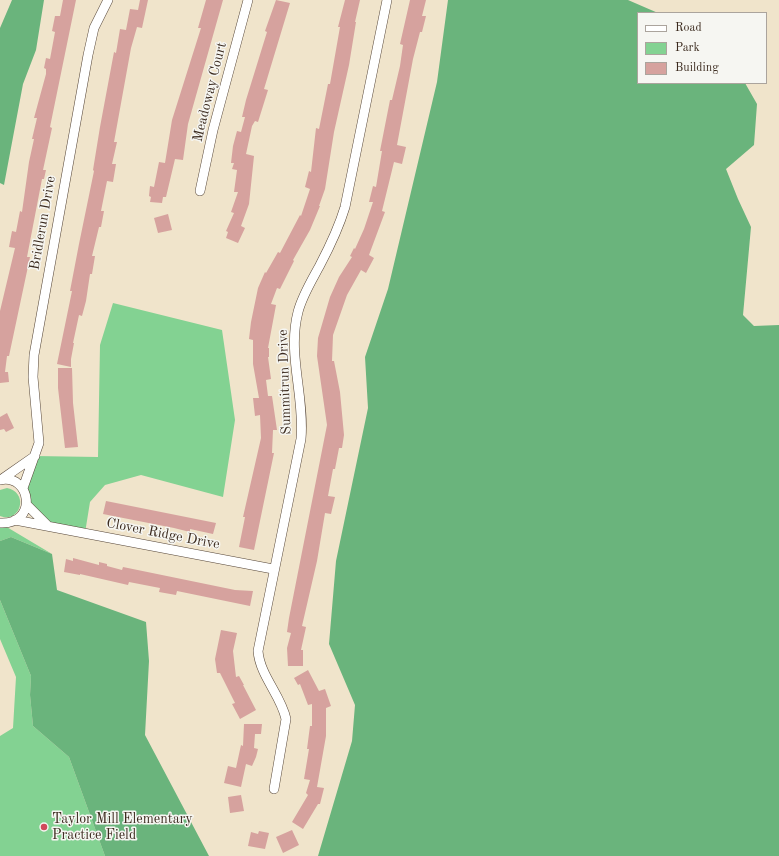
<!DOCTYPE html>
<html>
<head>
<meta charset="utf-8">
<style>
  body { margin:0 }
  #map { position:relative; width:779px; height:856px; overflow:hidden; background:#f0e4cb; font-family:"Old Standard TT",serif }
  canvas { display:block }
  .legend { position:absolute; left:637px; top:12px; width:130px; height:72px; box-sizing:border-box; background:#f6f6f2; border:1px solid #aba49d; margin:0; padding:5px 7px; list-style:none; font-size:12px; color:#3b2a1e }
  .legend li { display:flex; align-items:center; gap:8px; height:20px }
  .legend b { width:20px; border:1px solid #aba49d }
</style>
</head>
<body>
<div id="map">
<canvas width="779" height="856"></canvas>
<ul class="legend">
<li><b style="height:5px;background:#fff"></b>Road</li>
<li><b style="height:11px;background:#83d292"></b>Park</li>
<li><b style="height:11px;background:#d6a29e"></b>Building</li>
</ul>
</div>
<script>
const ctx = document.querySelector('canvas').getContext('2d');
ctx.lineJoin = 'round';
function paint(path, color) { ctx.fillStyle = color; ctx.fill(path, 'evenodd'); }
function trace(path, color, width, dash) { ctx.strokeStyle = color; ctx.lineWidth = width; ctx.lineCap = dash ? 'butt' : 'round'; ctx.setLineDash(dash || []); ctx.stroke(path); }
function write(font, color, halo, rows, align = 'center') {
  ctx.font = font + ' "Old Standard TT",serif'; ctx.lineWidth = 3; ctx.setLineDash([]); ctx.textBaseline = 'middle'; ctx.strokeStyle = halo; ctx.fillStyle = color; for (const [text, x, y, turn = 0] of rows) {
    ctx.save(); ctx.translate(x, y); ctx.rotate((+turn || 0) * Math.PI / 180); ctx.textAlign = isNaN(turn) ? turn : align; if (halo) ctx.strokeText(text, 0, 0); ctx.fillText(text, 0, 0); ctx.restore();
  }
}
const green = new Path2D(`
  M113 303 222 330 235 420 223 497 141 475 105 485 90 502 85 533 48 526 27 505 23 488 35 456 98 457 100 345Z
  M7 488C30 493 20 524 0 516V490Z
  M0 523 52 554 11 537 0 541Z
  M0 600 31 676 30 695 33 726 69 757 105 856H0V736L13 728 16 677 0 639Z`);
const forest = new Path2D(`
  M12 0H44L36 50 23 84 4 185 0 183V28Z
  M448 0H628L658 13H638V83H745L757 104 754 145 726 169 738 199 751 227 743 315 754 326 779 325V856H318L352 741 355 705 329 644 336 561 368 408 365 357 388 289 437 82Z
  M11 537 52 554 57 590 146 622 149 661 145 735 209 856H105L69 757 33 726 30 695 31 676 0 600V541Z`);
const building = new Path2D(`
  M63 0H76L50 127 52 128 43 170H46L44 179H42L27 257H30L9 356H7L5 372H8L9 382 0 383V311L15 248 9 247 12 231 16 232 20 211 22 212 29 162 34 139H32L37 118H34L46 74V69L44 68 46 58 50 59 55 32 52 31 55 16H60Z
  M140 0H148L142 28 137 27 131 48 114 142H117L112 164H116L113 182 107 181 101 211H104L101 227H99L92 256H95L92 274H90L86 301 82 316 79 315 73 343H74L71 359V367L57 364 72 291H70L79 244 94 171 93 170 100 127 114 52 116 53 120 29 126 30 130 9 138 10Z
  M206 0H223L188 124 183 160 175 159 166 197H163L162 203 150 202 151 197 149 196 150 186 154 187 159 162 165 163 172 120 201 28H198Z
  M276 0 290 3 264 89 268 90 258 122 255 121 252 126 246 154 254 156 249 204 241 226 245 228 238 243 226 238 228 232 226 231 234 213 231 212 238 192H234L237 170 232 169 234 163H231L233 146 237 131 241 132 245 117H242L246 100 267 32 265 31Z
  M345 0H360L355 22H356L349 65 334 132 325 189 319 206H320L310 230 293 260 294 261 280 289 277 288 271 304 276 305 268 348H269V357H268L271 379 266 380 268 396H272L277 430H273L272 453H274L254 550 239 547 245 517H243L261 438 260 415 255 416 253 398H259L253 364V340L249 339 251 322 258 288 265 272 266 273 278 252 280 253 300 215 301 216 310 189 305 187 309 171 311 172 316 128 319 129 328 84H330L340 27H338Z
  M410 0H426L422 16H426L422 32H420L413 59 397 145 406 147 402 164 394 162 382 211 385 212 369 255 374 258 366 273 361 270 347 295 333 335 332 361H334L340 392 344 435 342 448H339L335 469H333L328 496 335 497 331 514 325 513 317 561 302 626 306 627 301 650H303V666H288L287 648 291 633 287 632 289 618 327 425 317 356 318 338 330 297 339 277 352 257 350 256 354 248 355 249 364 229 373 202H369L373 186 376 187 382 151H380L390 100H392L400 66 403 45 400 44Z
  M168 214 172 230 158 233 154 218Z
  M58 368H72L73 403 78 447 65 448 58 388Z
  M7 413 14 428 6 432 4 429 0 430V417Z
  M106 501 216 523 213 534 190 529V532L174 528 103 514Z
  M73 558 99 565V562L107 564V566L122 570 123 567 235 590 253 591 250 606 177 591 176 595 159 592 160 588 129 582 128 585 80 574V575L64 572 66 559 73 561Z
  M221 630 237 633 233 651 236 677 239 676 244 685H243L256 710 240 719 232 704 235 703 220 673H217L215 659Z
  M308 670 319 691 325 689 331 706 326 708V736L317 787 324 788 320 804H318L303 829 292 822 308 795 306 793 310 780 304 779 309 749H307L310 726H312V704L308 705 300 684 298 685 294 678Z
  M244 724H262L261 734H255L254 748 258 749 256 757 252 766 246 764 241 787 224 783 228 766 236 768 241 745 243 746Z
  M241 795 244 811 230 813 228 797Z
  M292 830 299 845 283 853 276 837Z
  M259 831 269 833 265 849 248 846 251 832 258 834Z`);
const minor = new Path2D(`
  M200 191 213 130 248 0
  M2 479 35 456
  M0 480C31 473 39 525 0 523
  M23 488 39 443 33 377 34 355 88 55 94 28 108 0
  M27 505 48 526
  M15 520 273 569
  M274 789 286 719C281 695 260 676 258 651L301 439C305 397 287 354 298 312 302 296 312 280 320 265 330 246 339 227 345 207L387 0`);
const markers = [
  [44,827,4,"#d1495b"]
];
const streetNames = [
  ["Meadoway Court",210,92,-76],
  ["Bridlerun Drive",43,223,-80],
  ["Summitrun Drive",285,382,-92],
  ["Clover Ridge Drive",163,534,11]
];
const poiNames = [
  ["Taylor Mill Elementary",52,819],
  ["Practice Field",52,835]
];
paint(green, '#83d292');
paint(forest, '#6ab47c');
paint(building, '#d6a29e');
trace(minor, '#564638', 10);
trace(minor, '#fff', 9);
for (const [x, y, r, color] of markers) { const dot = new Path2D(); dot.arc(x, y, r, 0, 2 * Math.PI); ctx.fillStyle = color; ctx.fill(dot); trace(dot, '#f6f6f2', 1.5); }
write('14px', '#3b2a1e', '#f6f6f2', streetNames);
write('14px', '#3b2a1e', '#f6f6f2', poiNames, 'left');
</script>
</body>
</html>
